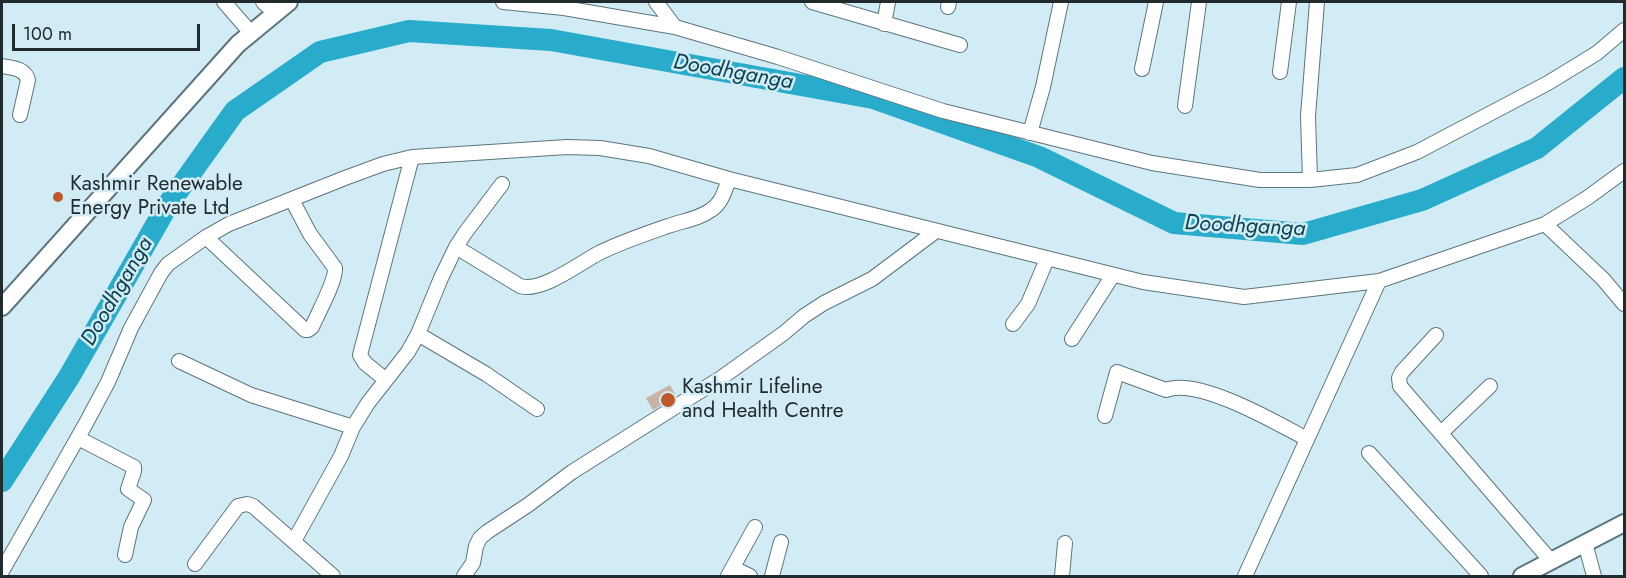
<!DOCTYPE html>
<html>
<head>
<meta charset="utf-8">
<style>
  body { margin:0 }
  #map { position:relative; width:1626px; height:578px; overflow:hidden; background:#d2ecf5; font-family:Jost,sans-serif }
  canvas { display:block }
  .frame { position:absolute; inset:0; border:3px solid #212b2e; pointer-events:none }
  .scale { position:absolute; left:12px; top:24px; width:188px; height:27px; box-sizing:border-box; border:3px solid #212b2e; border-top:0; padding-left:8px; font-size:18px; line-height:21px; white-space:nowrap; color:#212b2e; -webkit-text-stroke:4px #d2ecf5; paint-order:stroke }
</style>
</head>
<body>
<div id="map">
<canvas width="1626" height="578"></canvas>
<div class="frame"></div>
<div class="scale">100 m</div>
</div>
<script>
const ctx = document.querySelector('canvas').getContext('2d');
ctx.lineJoin = 'round';
function trace(path, color, width, dash) { ctx.strokeStyle = color; ctx.lineWidth = width; ctx.lineCap = dash ? 'butt' : 'round'; ctx.setLineDash(dash || []); ctx.stroke(path); }
function paint(path, color) { ctx.fillStyle = color; ctx.fill(path, 'evenodd'); }
function write(font, color, halo, rows, align = 'center') {
  ctx.font = font + ' Jost,sans-serif'; ctx.lineWidth = 5; ctx.setLineDash([]); ctx.textBaseline = 'middle'; ctx.strokeStyle = halo; ctx.fillStyle = color; for (const [text, x, y, turn = 0] of rows) {
    ctx.save(); ctx.translate(x, y); ctx.rotate((+turn || 0) * Math.PI / 180); ctx.textAlign = isNaN(turn) ? turn : align; if (halo) ctx.strokeText(text, 0, 0); ctx.fillText(text, 0, 0); ctx.restore();
  }
}
const river = new Path2D(`
  M2 481 69 377 167 206 235 111 320 52 409 31 551 40 873 98 1039 157 1174 223 1303 234 1422 200 1537 148 1624 78`);
const building = new Path2D(`
  M670 385 676 396 653 410 646 398Z`);
const minor = new Path2D(`
  M224 2 251 33
  M263 2 275 13
  M503 2 564 8 675 27 778 57 943 111 1152 163 1260 180H1310L1357 175 1417 152 1548 83 1597 53 1624 30
  M656 2 675 27
  M812 2 960 45
  M948 7 949 2
  M884 24 888 2
  M2 66C12 68 25 68 28 80L20 115
  M1142 69 1156 2
  M1280 72 1289 2
  M1185 106 1199 2
  M1030 133 1043 87 1061 2
  M1310 180 1308 116 1317 2
  M1545 224 1587 198 1624 171
  M206 237 305 330H308L312 327C318 313 336 281 335 268L310 234 292 200
  M456 247 520 286C541 293 580 263 599 253 621 242 645 234 668 226 682 221 699 219 711 210 722 203 725 190 729 179
  M1013 324 1028 304 1047 259
  M418 334 486 374 537 409
  M1436 335 1402 372 1399 378 1400 386 1551 561
  M1072 339 1113 275
  M179 361 251 395 353 427
  M386 380 365 363 360 355 412 157
  M1105 416 1117 372 1166 390C1198 377 1277 423 1307 439
  M1441 433 1490 386
  M78 438 134 467V471L128 489 144 500 131 527 125 555
  M1369 453 1481 576
  M294 541 341 456 353 427 368 403 408 352 418 334 441 278 456 247 465 233 502 184
  M1585 543 1594 576
  M195 564 238 506 247 504 253 506 333 576
  M733 568 750 576
  M2 571 85 425 108 382 131 328 161 273 168 264 206 237 229 224 345 178 383 164 412 157 567 147 600 148 649 156 729 179 1143 282 1244 297 1379 281
  M464 576 473 563 476 546 480 538 487 532 528 505 572 472 721 378 784 333 804 316 824 303 872 279 936 231
  M728 576 755 527
  M772 576 781 542
  M1062 576 1065 543
  M1245 576 1379 281 1545 224 1603 279 1624 304`);
const major = new Path2D(`
  M2 307 238 44 289 2
  M1522 576 1624 523`);
const markers = [
  [58,197,6,"#bf592a"],
  [668,400,8,"#bf592a"]
];
const poiNames = [
  ["Kashmir Renewable",70,185],
  ["Energy Private Ltd",70,209],
  ["Kashmir Lifeline",682,388],
  ["and Health Centre",682,412]
];
const waterNames = [
  ["Doodhganga",733,73,10],
  ["Doodhganga",1245,227,3],
  ["Doodhganga",118,292,-60]
];
trace(river, '#29accc', 22);
paint(building, '#c9b2a8');
trace(minor, '#5d757c', 16);
trace(major, '#5d757c', 20);
trace(minor, '#fff', 14);
trace(major, '#fff', 16);
for (const [x, y, r, color] of markers) { const dot = new Path2D(); dot.arc(x, y, r, 0, 2 * Math.PI); ctx.fillStyle = color; ctx.fill(dot); trace(dot, '#d2ecf5', 2); }
write('21px', '#212b2e', '#d2ecf5', poiNames, 'left');
write('italic 22px', '#0d4351', '#d2ecf5', waterNames);
</script>
</body>
</html>
